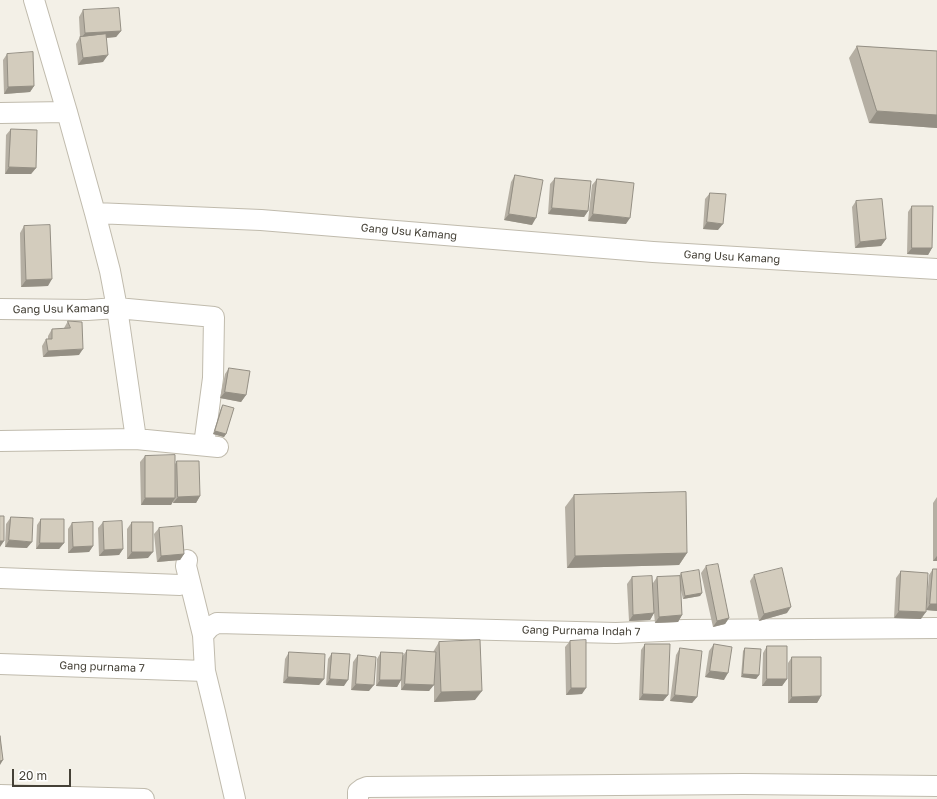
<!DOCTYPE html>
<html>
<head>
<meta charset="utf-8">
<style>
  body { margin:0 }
  #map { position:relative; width:937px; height:799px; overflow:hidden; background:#f3f0e7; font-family:"Golos Text",sans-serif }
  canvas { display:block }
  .scale { position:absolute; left:12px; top:769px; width:59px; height:18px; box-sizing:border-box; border:2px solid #454137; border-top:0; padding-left:5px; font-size:12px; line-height:14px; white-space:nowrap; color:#454137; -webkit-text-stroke:3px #fff; paint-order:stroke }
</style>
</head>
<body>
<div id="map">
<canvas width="937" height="799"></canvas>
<div class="scale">20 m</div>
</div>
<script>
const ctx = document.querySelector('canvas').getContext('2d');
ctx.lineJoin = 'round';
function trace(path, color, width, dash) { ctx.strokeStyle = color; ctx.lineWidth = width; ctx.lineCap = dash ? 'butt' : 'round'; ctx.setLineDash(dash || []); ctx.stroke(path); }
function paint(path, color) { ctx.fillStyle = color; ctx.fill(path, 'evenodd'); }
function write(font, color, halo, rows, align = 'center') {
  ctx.font = font + ' "Golos Text",sans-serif'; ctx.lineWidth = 3; ctx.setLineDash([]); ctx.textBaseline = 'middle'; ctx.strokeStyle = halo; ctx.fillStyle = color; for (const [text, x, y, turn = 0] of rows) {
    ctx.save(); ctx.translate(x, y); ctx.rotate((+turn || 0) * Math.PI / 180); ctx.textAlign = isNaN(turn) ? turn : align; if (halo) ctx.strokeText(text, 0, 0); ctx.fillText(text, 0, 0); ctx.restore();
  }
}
const minor = new Path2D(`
  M34 0 67 112 95 213
  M0 113 67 112
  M0 309 87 310 117 308 110 271 95 213 261 220 653 252 937 269
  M136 439 117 308 214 317 213 378 204 445
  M0 441 136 439 218 447
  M187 560 186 566 203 635
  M0 578 180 585
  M0 664 205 671
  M0 795 144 799
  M235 799 215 712 205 671 203 635 210 627 217 623 616 633 684 630 937 628
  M358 799V792L362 789 367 787 743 784 937 786`);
const wall = new Path2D(`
  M83 10 121 31 116 37 106 38 103 62 78 65 76 44 80 37 79 17Z
  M857 46 937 51V128L869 123 849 58Z
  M7 54 34 86 30 92 4 94 3 60Z
  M11 129 36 168 31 174H5L6 135Z
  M515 175 532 225 504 220 511 182Z
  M555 178 588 211 584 217 548 214 550 184Z
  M597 179 626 224 588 221 592 185Z
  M710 193 718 230 703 229 705 199Z
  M856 201 886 239 881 246 855 248 852 207Z
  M912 206 932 248 928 255 907 254 908 212Z
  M24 226 48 286 21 287 20 233Z
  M68 321 79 355 43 357 42 346 46 339H48V336L52 329H64V328Z
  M229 368 246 395 241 402 220 398 225 374Z
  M223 405 226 434 224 437 213 434 221 408Z
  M145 456 175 464 177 461 200 496 196 503H173V501L171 505H141L140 462Z
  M574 495 687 553 679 565 567 568 565 507Z
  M937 497V561H933V503Z
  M11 517 27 548 5 547 6 524Z
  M41 519 64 543 59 549H36L37 525Z
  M103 522 123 549 119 555 99 556 98 528Z
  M132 522 148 558 127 559V529Z
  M72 523 93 546 89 552 68 553V529Z
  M159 528 184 554 180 560 157 562 154 534Z
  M706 566 729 618 725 624 713 627 701 573Z
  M933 569H937V611L926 610 929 575Z
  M901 571 921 619 894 618 896 578Z
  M681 573 702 593 700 596 683 599 680 586 682 615 678 622 655 623 654 613 650 620 629 621 627 584 632 577 653 583 657 577 679 576Z
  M754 575 787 613 759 621 750 581Z
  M570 641 582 694 566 695 565 647Z
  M439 642 475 700 434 702V682L429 691 401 690V680L397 687 376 686 377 659 381 652 402 657 407 650 433 652Z
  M645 644 668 695 663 701 639 700 641 650Z
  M714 644 724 680 705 677 709 651Z
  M767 646 787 679 782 686H762L763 653Z
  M680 648 697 697 692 703 670 701 676 655Z
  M745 648 759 675 756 679 741 677 743 651Z
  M289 652 324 679 319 685 283 683 285 659Z
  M332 653 344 686 326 685 328 659Z
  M358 655 369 691 351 690 353 662Z
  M792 657 821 696 817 703H788V663Z`);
const shadedWall = new Path2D(`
  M121 31 116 37 80 40 85 33Z
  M108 55 103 62 78 65 83 58Z
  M34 86 30 92 4 94 8 87Z
  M877 111 937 115V128L869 123Z
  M9 167 36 168 31 174H5Z
  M552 208 588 211 584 217 548 214Z
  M509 214 536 218 532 225 504 220Z
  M593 214 630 218 626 224 588 221Z
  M707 222 723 224 718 230 703 229Z
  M886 239 881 246 855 248 860 242Z
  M912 248H932L928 255 907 254Z
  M52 279 48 286 21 287 26 280Z
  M83 349 79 355 43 357 48 351Z
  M225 392 246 395 241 402 220 398Z
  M215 431 226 434 224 437 213 434Z
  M200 496 196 503H173L178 497Z
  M145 498H175L171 505H141Z
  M9 540 32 542 27 548 5 547Z
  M0 541H4L0 547Z
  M40 543H64L59 549H36Z
  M93 546 89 552 68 553 73 547Z
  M123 549 119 555 99 556 104 550Z
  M132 552H153L148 558 127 559Z
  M687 553 679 565 567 568 575 556Z
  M184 554 180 560 157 562 161 556Z
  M937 556V561H933Z
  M702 593 700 596 683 599 685 596Z
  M930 604H937V611L926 610Z
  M791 607 787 613 759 621 764 614Z
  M899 611 926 612 921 619 894 618Z
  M654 613 650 620 629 621 633 615Z
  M682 615 678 622 655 623 659 617Z
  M729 618 725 624 713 627 717 621Z
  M710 671 728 673 724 680 705 677Z
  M743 674 759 675 756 679 741 677Z
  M288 677 324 679 319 685 283 683Z
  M330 679 348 680 344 686 326 685Z
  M767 679H787L782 686H762Z
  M380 680H401L397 687 376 686Z
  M356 684 374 685 369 691 351 690Z
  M405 684 434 685 429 691 401 690Z
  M571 688H586L582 694 566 695Z
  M482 691 475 700 434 702 441 692Z
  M643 694 668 695 663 701 639 700Z
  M675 695 697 697 692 703 670 701Z
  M821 696 817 703H788L792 697Z
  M3 760 0 765V761Z`);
const building = new Path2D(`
  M119 8 121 31 85 33 83 10Z
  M106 34 108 55 83 58 80 37Z
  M857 46 937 51V115L877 111Z
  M33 52 34 86 8 87 7 54Z
  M11 129 37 130 36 168 9 167Z
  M515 175 543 180 536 218 509 214Z
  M555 178 591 181 588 211 552 208Z
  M597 179 634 183 630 218 593 214Z
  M710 193 726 194 723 224 707 222Z
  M882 199 886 239 860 242 856 201Z
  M912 206H933L932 248H912Z
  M50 225 52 279 26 280 24 226Z
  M68 321 82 322 83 349 48 351 46 339H52V329L70 328Z
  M229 368 250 371 246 395 225 392Z
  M223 405 234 408 226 434 215 431Z
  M175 455V498H145V456Z
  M177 461H199L200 496 178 497Z
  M686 492 687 553 575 556 574 495Z
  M0 516H4V541H0Z
  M11 517 33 518 32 542 9 540Z
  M41 519H64V543H40Z
  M122 521 123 549 104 550 103 522Z
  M93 522V546L73 547 72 523Z
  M132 522H153V552H132Z
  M182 526 184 554 161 556 159 528Z
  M718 564 729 618 717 621 706 566Z
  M782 568 791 607 764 614 754 575Z
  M933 569H937V604H930Z
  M699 570 702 593 685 596 681 573Z
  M901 571 928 573 926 612 899 611Z
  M652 576 654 613 633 615 632 577Z
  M680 576 682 615 659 617 657 577Z
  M480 640 482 691 441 692 439 642Z
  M586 640V688H571L570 641Z
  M645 644H670L668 695 643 694Z
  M714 644 732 647 728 673 710 671Z
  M767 646H787V679H767Z
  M680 648 702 651 697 697 675 695Z
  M745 648 761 649 759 675 743 674Z
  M407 650 436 652 434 685 405 684Z
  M289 652 325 654 324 679 288 677Z
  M381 652 403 653 401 680H380Z
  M332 653 350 654 348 680 330 679Z
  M358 655 376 657 374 685 356 684Z
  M792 657H821V696L792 697Z
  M0 736 3 760 0 761Z`);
const streetNames = [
  ["Gang Usu Kamang",409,232,5],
  ["Gang Usu Kamang",732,257,3],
  ["Gang Usu Kamang",61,309,-1],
  ["Gang Purnama Indah 7",581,631,1],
  ["Gang purnama 7",102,667,2]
];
trace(minor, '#c0bbad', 22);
trace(minor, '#fff', 20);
paint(wall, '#b5afa3');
paint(shadedWall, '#948f84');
paint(building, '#d3ccbd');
trace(building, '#948f84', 1);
write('11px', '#454137', '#fff', streetNames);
</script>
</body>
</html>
